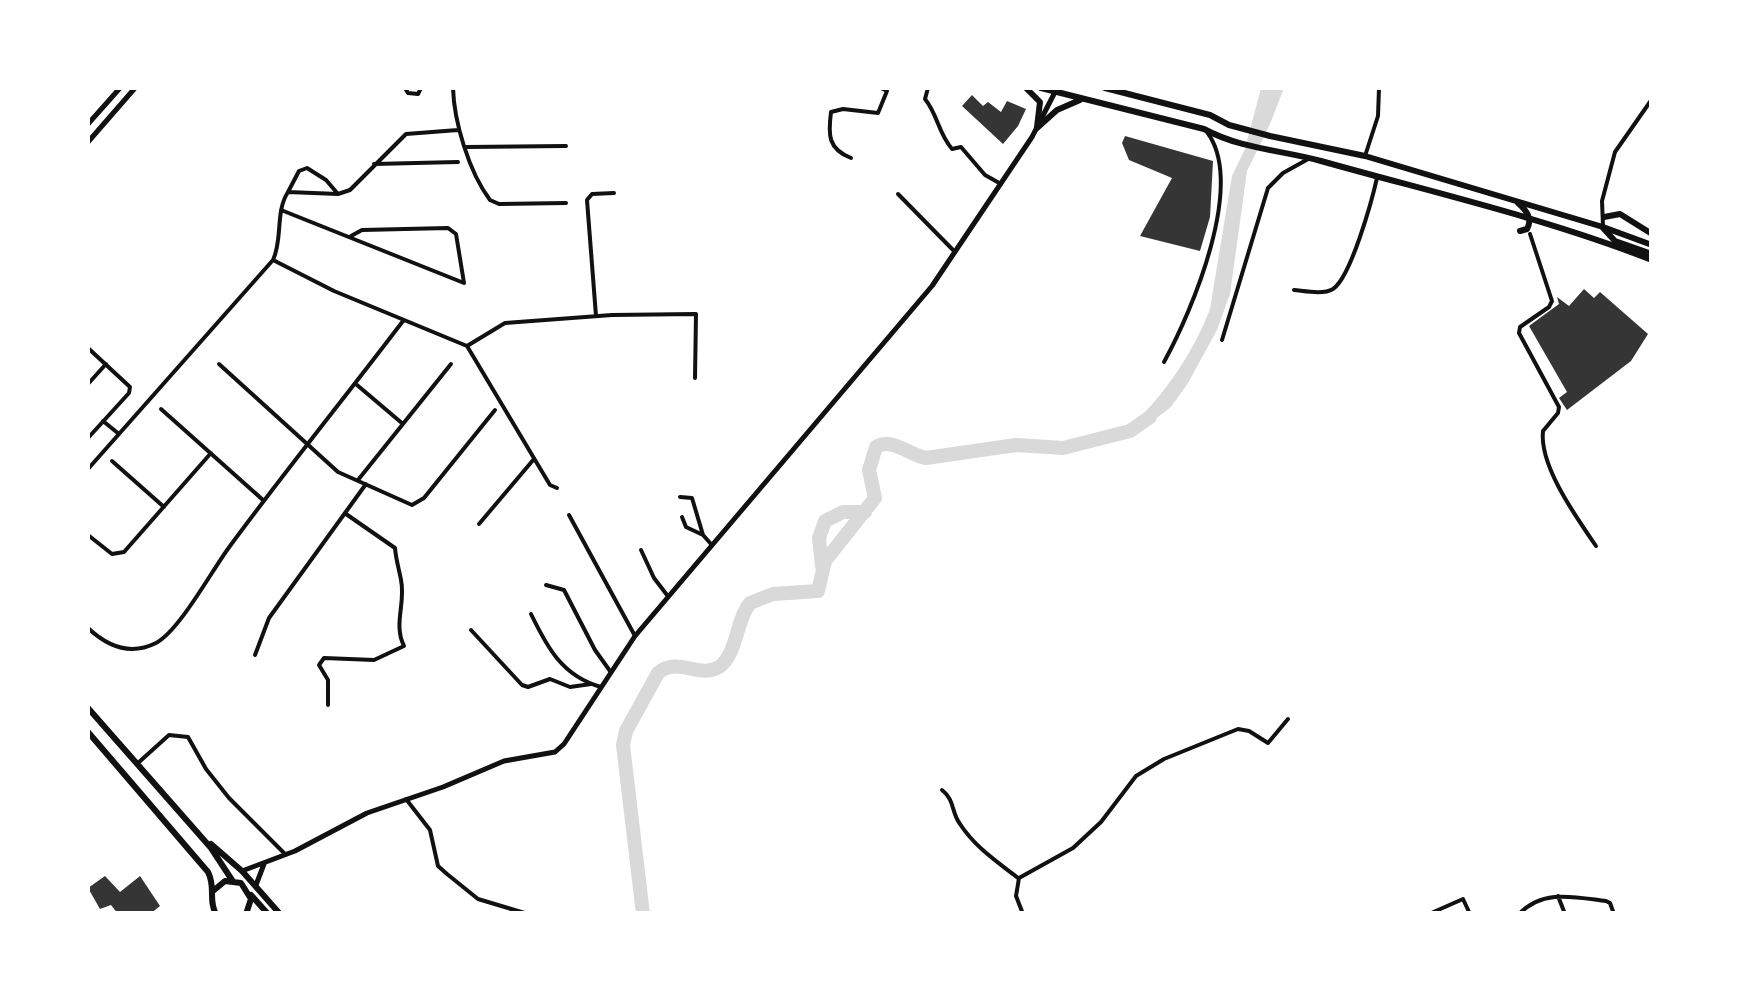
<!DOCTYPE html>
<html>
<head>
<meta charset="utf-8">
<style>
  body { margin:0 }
  #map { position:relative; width:1739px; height:1001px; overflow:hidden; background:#fff; font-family:"Alegreya Sans",sans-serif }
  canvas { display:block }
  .frame { position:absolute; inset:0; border:90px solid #fff; pointer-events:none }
</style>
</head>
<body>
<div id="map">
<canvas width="1739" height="1001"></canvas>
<div class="frame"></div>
</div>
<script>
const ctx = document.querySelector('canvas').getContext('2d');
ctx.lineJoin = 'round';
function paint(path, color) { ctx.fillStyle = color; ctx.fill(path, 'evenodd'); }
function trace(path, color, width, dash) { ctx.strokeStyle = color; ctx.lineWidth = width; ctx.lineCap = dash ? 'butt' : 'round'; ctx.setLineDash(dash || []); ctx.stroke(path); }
const water = new Path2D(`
  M1261 88H1284L1270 124 1247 171 1230 294 1217 330 1188 383 1171 407 1141 430 1135 422C1166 393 1195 349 1210 309L1232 176 1245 149Z`);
const river = new Path2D(`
  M822 566 819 538 825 521 843 512H865
  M643 914 623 745 626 731 658 673C678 656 699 679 719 667 737 655 736 620 750 603L773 594 818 591 825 561 875 498 869 470 876 447C892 437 909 455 926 458L1016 445 1063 448 1130 431 1150 417`);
const building = new Path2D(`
  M972 95 983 106 988 102 1001 112 1007 101 1026 109 1018 126 1003 144 962 106Z
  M1125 136 1213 161 1210 217 1200 251 1140 236 1172 178 1129 160 1122 143Z
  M1584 289 1594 298 1600 292 1648 334 1631 361 1567 410 1559 398 1567 392 1529 326 1559 304 1557 297 1569 306Z
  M105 876 120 892 140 876 160 906 150 914H118L111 905 100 909 88 888Z`);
const minor = new Path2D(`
  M405 88 408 93 418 94 421 88
  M453 88C454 122 469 172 490 200L499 204 566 203
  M453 88H487
  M928 88 925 99C938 115 938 133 952 149L961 147 985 175 1001 184
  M466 147 566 146
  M1365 156 1378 116 1379 88
  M851 158C828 149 828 135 831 112L843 109 878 113 887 91 881 88
  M374 164 458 162
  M288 192 299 171 307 168 326 180 338 194
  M898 194 954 251
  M281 210 464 283 456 234 448 228 362 230 351 236
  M1603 226 1602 201 1615 152 1652 99
  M1530 234 1552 301 1549 307 1520 327 1519 333 1559 407 1558 413 1543 431C1539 466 1577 518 1596 546
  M273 260 334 291 467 346 550 485 557 488
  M1294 290C1305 291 1323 295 1333 289 1351 277 1372 200 1377 178
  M596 316 587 200 592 194 614 193
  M1222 340 1268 188 1283 173 1310 158
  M467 346 505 323 612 315 696 314 695 378
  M88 348 130 387 129 393 88 438
  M1164 362C1192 311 1246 184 1207 132
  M219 364 338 472 412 505 424 498 495 410
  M88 384 106 364
  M357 385 403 424
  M161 409 263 500
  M103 421 119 434
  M112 461 164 507
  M88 469 273 260C283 239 275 212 288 192L338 194 350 190 406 134 458 130
  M358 480 451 364
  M680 497 692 498 703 535 711 544
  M569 515 635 636
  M682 517 686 527 703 535
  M479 524 534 459
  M88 535 112 554 124 552 211 453
  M641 550 654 578 667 595
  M546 585 564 590 595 650 610 671
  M531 614C547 647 562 676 601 687
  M88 628C107 646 130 656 156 643 180 630 212 570 230 546 286 470 346 396 403 321
  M471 630 522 685 528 687 550 679 570 687 591 684
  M255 655 269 618 366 484
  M328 705V680L319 665 324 658 374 660 404 646C393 624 406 603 401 580 399 569 396 560 395 548L346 514
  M138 763 169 735 188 737 206 769 229 798 285 854
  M942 790C955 800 951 812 960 824 975 847 996 861 1018 878
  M406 799 430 830 438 866 447 874 478 899 528 914
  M1558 896 1565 914
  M1023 914 1016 896 1019 878 1073 848 1101 822 1136 776 1164 759 1238 729 1249 731 1268 743 1288 719
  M1429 914 1463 899 1470 914
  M1519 914C1543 889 1574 897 1606 901L1610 903 1614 914`);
const tertiary = new Path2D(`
  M242 871 295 851 367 813 443 787 504 761 555 752 564 744 635 636 932 286 1032 137 1055 92
  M256 885 264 864`);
const secondary = new Path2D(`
  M88 124 120 88
  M88 142 135 88`);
const primary = new Path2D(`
  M88 708 211 848 232 880
  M88 732 208 872C216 887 208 900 216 914
  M211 844 242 871 280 914
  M213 891 225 881 241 883 251 899 246 914
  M251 895 268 914`);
const trunk = new Path2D(`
  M1026 88 1040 102 1037 127
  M1041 88 1204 129C1241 149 1281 150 1321 161 1431 192 1545 218 1652 260
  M1105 88 1210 115 1229 125 1270 136 1365 156 1603 227 1652 245
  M1037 128 1057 110 1080 100
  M1518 203C1526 210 1533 218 1527 229L1520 231
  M1604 217 1620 214 1652 234
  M1603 228 1615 241 1652 254`);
paint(water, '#d9d9d9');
trace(river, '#d9d9d9', 14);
paint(building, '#353535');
trace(minor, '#111', 4);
trace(tertiary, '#111', 5);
trace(secondary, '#111', 5);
trace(primary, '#111', 6);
trace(trunk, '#111', 6);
</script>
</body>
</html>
